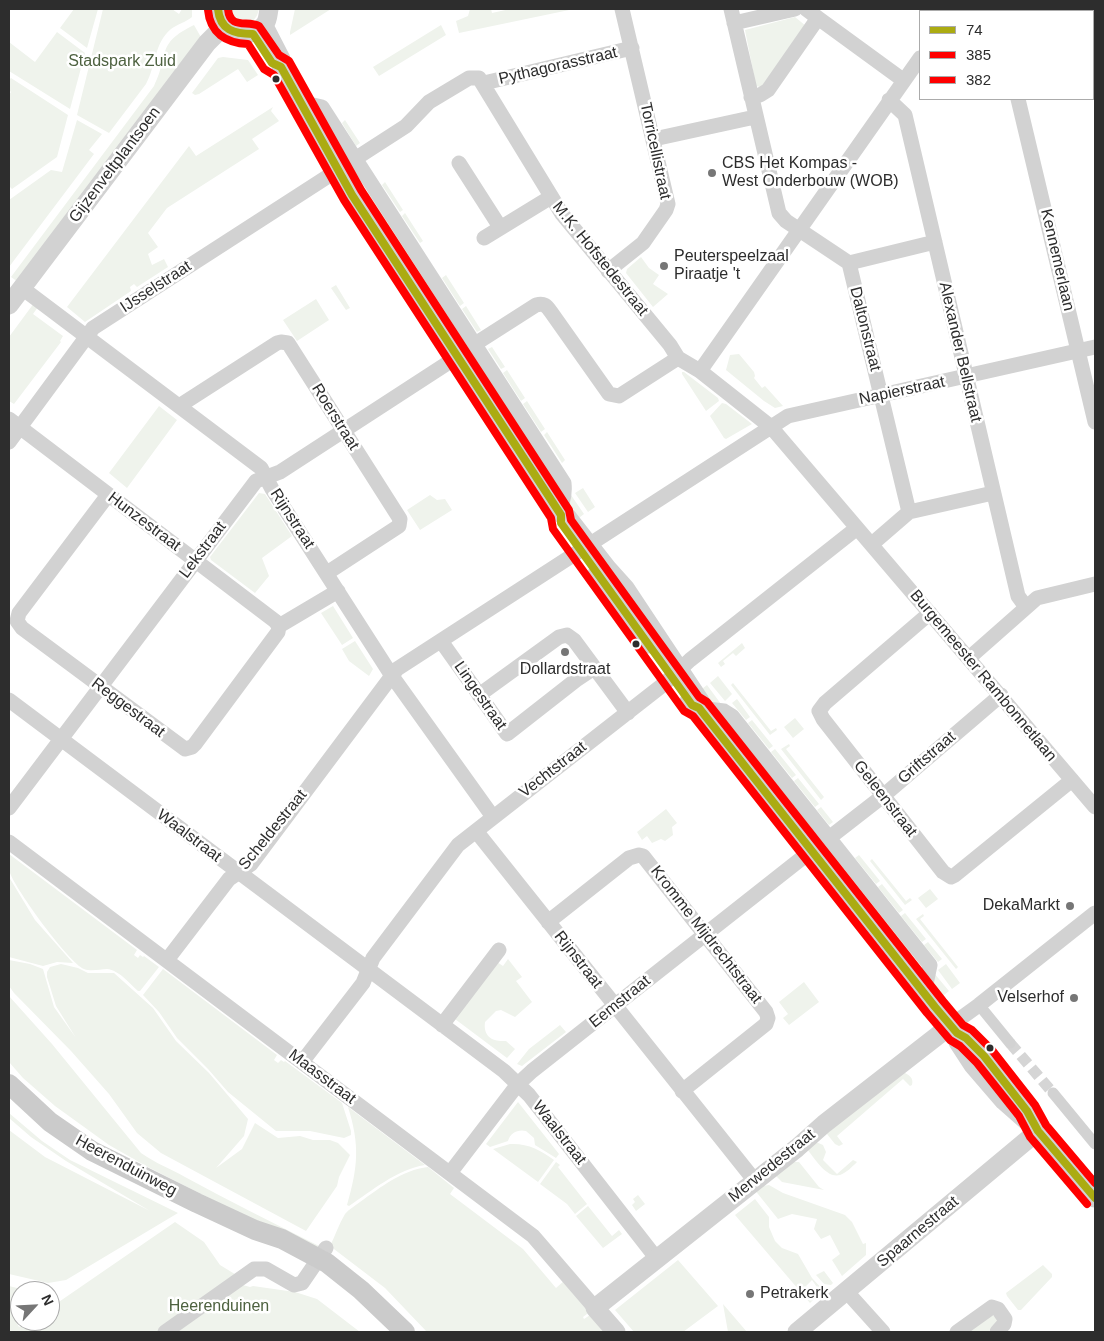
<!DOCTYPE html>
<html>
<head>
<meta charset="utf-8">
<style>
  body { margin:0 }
  #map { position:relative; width:1104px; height:1341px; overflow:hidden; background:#fff; font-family:Arial,sans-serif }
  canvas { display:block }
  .frame { position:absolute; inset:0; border:10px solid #2d2d2d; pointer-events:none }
  .legend { position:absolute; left:919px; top:10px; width:175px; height:90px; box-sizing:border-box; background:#fff; border:1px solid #ababab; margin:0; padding:6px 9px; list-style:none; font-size:15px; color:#2d2d2d }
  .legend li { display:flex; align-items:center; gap:10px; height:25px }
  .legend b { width:25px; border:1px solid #ababab }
  .north { position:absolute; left:10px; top:1281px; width:50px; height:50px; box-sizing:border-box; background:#fff; border:1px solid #ababab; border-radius:50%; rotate:65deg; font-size:14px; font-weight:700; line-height:20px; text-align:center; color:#2d2d2d }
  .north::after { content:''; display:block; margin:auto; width:18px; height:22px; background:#767676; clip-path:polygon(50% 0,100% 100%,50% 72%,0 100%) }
</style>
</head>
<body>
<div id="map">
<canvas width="1104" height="1341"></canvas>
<div class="frame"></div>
<ul class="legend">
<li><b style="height:6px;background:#abab12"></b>74</li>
<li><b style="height:6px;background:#f00"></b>385</li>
<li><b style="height:6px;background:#f00"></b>382</li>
</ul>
<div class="north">N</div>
</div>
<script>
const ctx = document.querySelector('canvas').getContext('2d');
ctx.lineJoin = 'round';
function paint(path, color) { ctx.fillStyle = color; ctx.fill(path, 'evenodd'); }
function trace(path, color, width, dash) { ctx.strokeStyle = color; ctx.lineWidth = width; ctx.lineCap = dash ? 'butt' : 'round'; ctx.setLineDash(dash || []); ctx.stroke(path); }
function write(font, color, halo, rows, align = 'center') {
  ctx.font = font + ' Arial,sans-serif'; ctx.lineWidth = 5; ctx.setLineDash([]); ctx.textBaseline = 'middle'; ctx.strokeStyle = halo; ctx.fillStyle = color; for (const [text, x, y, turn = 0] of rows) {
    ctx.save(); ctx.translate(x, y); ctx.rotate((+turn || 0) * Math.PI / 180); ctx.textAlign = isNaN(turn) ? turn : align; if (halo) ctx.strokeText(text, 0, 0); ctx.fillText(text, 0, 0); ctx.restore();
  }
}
const green = new Path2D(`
  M74 9H98L87 48 60 28Z
  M103 9H172L179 14 182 9H192V17C186 22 178 24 171 29 154 43 156 66 146 84L109 133 77 115Z
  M226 9H259C255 30 231 30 226 9Z
  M295 9H331L290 35V32Z
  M470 9H491L492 13 510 9H574L459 33 456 21 468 16Z
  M795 17 806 26 764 88 756 86 745 30Z
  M194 25 202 39 18 282 11 277 154 86C170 54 155 44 194 25Z
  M441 25 446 35 379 76 373 67Z
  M57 32 85 53 70 109 9 71V42L35 62Z
  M223 57 248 60 258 75 247 82 238 69 199 94 195 95 192 93 218 58Z
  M11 78 68 115 57 157 12 189 9 186V95L11 92 9 90V80Z
  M273 107 271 111 279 121 252 139 259 149 167 208 148 233 158 247 148 254 152 265 164 259 168 267 137 287 134 284 130 287 131 291 85 322 67 307 189 146 196 156Z
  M77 120 102 134 89 150 94 154 9 267V200L51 170 62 172Z
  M345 120 360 143 356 146 342 123Z
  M385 182 403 210 400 212 382 185Z
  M371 190 390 220 385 223 377 212 371 211 373 205 366 194Z
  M405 213 423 241 420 243 402 216Z
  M391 221 410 251 405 254 397 244 391 242 393 236 386 225Z
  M411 252 430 282 425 285 418 275 411 273 413 267 406 256Z
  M641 257 649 268 659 275 653 284 668 294 653 307 626 273 627 269Z
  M446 275 464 303 460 306 442 278Z
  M432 283 451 313 445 317 438 306 431 304 433 298 426 287Z
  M336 285 350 308 346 310 331 288Z
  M316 299 329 320 297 341 283 320Z
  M34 303 38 307 33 314 63 336 60 341 61 342 14 404 9 401V337Z
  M466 306 481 330 477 332 462 309Z
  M452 314 467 339 457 345 451 336 453 329 446 318Z
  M492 347 505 367 501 369 488 349Z
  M477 354 492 377 486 380 479 370 472 369 467 360Z
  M739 354 754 372 755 376 754 378 762 388 765 386 783 406 775 408 764 401 726 370 730 355Z
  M507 370 525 398 521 401 503 373Z
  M682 372H684L718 398 719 401 706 411 682 374Z
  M493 378 512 408 506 411 499 401 492 399 494 393 487 382Z
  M527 401 545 429 541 432 523 404Z
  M722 403 726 404 752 424 726 439 724 438 710 416Z
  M159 406 177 420 127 488 109 473Z
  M513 409 532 439 526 442 519 432 512 430 514 424 507 413Z
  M547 432 565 460 562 463 544 435Z
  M533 440 552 470 547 474 539 463 532 461 535 455 527 444Z
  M583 488 595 507 588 512 575 493Z
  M259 493 265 494 292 536 262 558 269 576 255 593 211 560 210 557Z
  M430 495 437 500 445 499 452 510 420 530 407 510Z
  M571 495 584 514 575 521 568 506Z
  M333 606 353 638 342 645 321 613Z
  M355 641 373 669 369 676 349 661 342 649Z
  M742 643 745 648 736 656 733 653 723 661 725 664 721 667 718 663Z
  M718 676 732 694 725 701 710 683Z
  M733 683 771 731 776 728 777 730 770 735 731 685Z
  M707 685 721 704 706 702 698 692Z
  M737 699 750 717 746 720 732 703Z
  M795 718 804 729 793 738 784 727Z
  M752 720 773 746 769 749 748 723Z
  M738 729 760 756 755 761 740 745 742 744 733 733Z
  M789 744 790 746 786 749 824 797 821 800 781 749Z
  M775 749 796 775 792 778 771 752Z
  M761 758 784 787 779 791 770 780 768 781 756 762Z
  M798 778 819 804 815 807 794 781Z
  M785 788 803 812 798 816 793 809 791 810 780 793Z
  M821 807 833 822 829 825 817 810Z
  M666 809 677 823 672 827 673 835 665 841 661 839 652 843 647 836 642 840 637 832Z
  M804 813 819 832 810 840 803 825 804 823 799 817Z
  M831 846 847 867 842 871 837 865 835 866 821 854Z
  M9 854 137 950 134 955 138 958 140 955 143 957 144 956 159 967 140 991H138C130 984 119 970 107 969 100 969 92 972 84 969 69 963 16 890 10 873 8 868 9 860 9 854Z
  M859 855 880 881 876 884 855 858Z
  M872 859 906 901 910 898 912 900 905 905 870 861Z
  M849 869 868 893 862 897 853 886H847L848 879 843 873Z
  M9 877 35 920 73 963 57 962 43 966 9 957Z
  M882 884 903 910 899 913 878 887Z
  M930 889 938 899 926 908 918 898Z
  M869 894 890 921 885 925 877 915 869 914 871 908 864 898Z
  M905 913 926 939 922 942 901 916Z
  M923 914 924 916 920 919 958 967 956 969 916 919Z
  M891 922 913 951 908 955 899 944H893L894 937 886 927Z
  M928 942 942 959 938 962 924 945Z
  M508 959 522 977 516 981 532 1002 515 1017 501 1010 496 1011 485 1022C483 1037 493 1042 506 1041L515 1049 507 1058 455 1019 497 962 503 966Z
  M9 960 30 964 43 969 54 1007 76 1038 56 1006 47 977V972L50 967 61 964 78 968 88 973H114L153 1008 176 1041 209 1073 248 1119 244 1136 216 1168 242 1149 255 1123 278 1138 300 1136 313 1140H330L338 1143 350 1155 339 1177 337 1186 306 1231 161 1153 137 1133 109 1094 71 1051 14 993 9 986Z
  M946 964 960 983 952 989 938 970Z
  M163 969 277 1055 274 1060 278 1063 281 1060 284 1062 285 1061 342 1103 351 1131V1135L344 1138 310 1131H276L228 1092 208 1069 177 1038 159 1012 143 995Z
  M934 973 949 991 939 999 932 990Z
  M804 982 819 1002 789 1025 783 1018 788 1014 779 1002Z
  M9 996 52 1044 141 1153C155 1163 171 1169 185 1177 229 1201 274 1223 319 1246L317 1253 146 1166 109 1145 55 1106 23 1078 9 1062Z
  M560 1025 566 1032 522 1066 517 1064 529 1049Z
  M902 1072C909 1074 914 1078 912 1085L910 1086 903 1079 837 1136 843 1144 839 1146 835 1144 827 1134V1131Z
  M518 1102 559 1154 556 1158 535 1145 534 1138 526 1131C518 1129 510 1133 508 1141L490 1147 486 1144Z
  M348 1107 425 1165C396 1170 373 1190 349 1206L347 1205C358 1167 360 1145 348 1107Z
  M9 1113 42 1141 70 1160 178 1213 66 1280 48 1283 9 1274V1130L45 1157 150 1211 66 1161 31 1137 9 1118Z
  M816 1142 823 1145 826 1152 823 1160 837 1174 853 1160 857 1162C852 1167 846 1173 840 1175 826 1179 814 1157 806 1148Z
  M510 1144C527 1143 541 1150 554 1160L538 1182 493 1149Z
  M556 1162 560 1165 558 1167 587 1204 575 1214 567 1204 540 1184Z
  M791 1162H799L819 1187 824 1190 782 1182 774 1174Z
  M428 1167 454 1188 450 1194 523 1249 556 1288 565 1280 591 1311 583 1317 584 1319 593 1313 609 1332H427L385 1288 330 1246C335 1236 339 1224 345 1214 349 1209 355 1206 360 1202 381 1187 402 1170 428 1167Z
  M769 1185 783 1193 845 1215 852 1222 863 1244 866 1243V1255L842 1276 832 1260 840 1254 830 1235 821 1239 814 1229 817 1219 792 1214 778 1219 754 1189 757 1187Z
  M638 1195 645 1204 636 1211 632 1205 635 1202 633 1199Z
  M755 1199 769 1217V1227L775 1241 782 1248 798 1254 812 1278 824 1291 821 1293 812 1280 806 1286 812 1293 814 1291 818 1295 810 1303 735 1215Z
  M588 1206 612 1236 619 1230 622 1234 603 1248 576 1216Z
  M175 1222 204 1242 220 1265 238 1276 232 1282 250 1287 253 1286 295 1292 317 1299 360 1332H9V1286L29 1291H20V1310L12 1315 19 1327 29 1321H50V1308Z
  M678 1260 718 1306 683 1332H634L615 1310Z
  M1043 1265 1052 1274V1277L1021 1310H1018L1007 1296 1006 1293Z
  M824 1271 833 1283 831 1285 824 1284 816 1275Z
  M723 1304 747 1332H728Z
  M991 1314 998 1319 997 1323 988 1332H967Z`);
const pedestrianTunnel = new Path2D(`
  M1010 1043 1053 1093`);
const pedestrian = new Path2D(`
  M979 1005 1010 1043
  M1053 1093 1095 1144`);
const minor = new Path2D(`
  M731 9 779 213 786 221 849 263 909 512
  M997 9 998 11
  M1093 15 1095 19
  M818 18 903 80
  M734 23 795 9
  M484 83 632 48
  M751 97 760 95 768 90 818 18 806 9
  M1018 99 1095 422
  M889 100 905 115 1018 596 1026 607
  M300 102 322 107 564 483C565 493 564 503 557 511
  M654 139 755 117
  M459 163 500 227
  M484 238 551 197
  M849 263 935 242
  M608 271 643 243 666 210 668 204 622 9
  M22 288 261 468 272 489 392 676 493 817
  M475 344 536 305C544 303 546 305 551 312L609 394 619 396 678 358
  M700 371 920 58
  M179 406 277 343 281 342 288 343 400 519 399 526 327 573
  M9 419 275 621 279 626
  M9 442 93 328 406 126 429 102 469 78H479L562 214 670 345 678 358 700 371 771 427 1095 807
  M108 495 19 613 17 621 22 628 185 749 192 747 195 744 278 632 279 626 338 591
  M872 544 909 512 993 493
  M930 613 825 703 819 711 823 719 943 872 951 877 955 875 1072 780
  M441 641 507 734 576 680 594 668
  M969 658 1037 598 1095 584
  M479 695 559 637 567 635 574 640 628 713
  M9 700 504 1071 529 1095 657 1259
  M702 712 707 709 724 711 732 716 930 965 924 994
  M9 808 256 481 280 472 457 357
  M476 831 755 1181
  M829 838 883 796 1001 695
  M9 842 533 1236 595 1308
  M548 922 629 858 639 855 643 856 766 1012 768 1018 766 1024 682 1091
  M167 960 229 879 251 864 397 669 788 416 1095 347
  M442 1025 499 950
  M950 1026 979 1005 1095 913
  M302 1062 363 983 373 958 458 845 664 684 690 660 857 528
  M450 1173 518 1084 532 1071 811 851
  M847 1292 883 1332
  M165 1332 254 1269H266L294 1285 302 1283 326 1248
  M957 1332 992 1307 998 1309 1005 1319 1004 1324 997 1332`);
const tertiary = new Path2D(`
  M218 9C218 16 219 23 224 27 234 37 257 36 265 24 268 20 268 14 269 9
  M264 26 281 59V67L352 195 557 511 568 518 607 568 625 588 700 701 699 708
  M9 305 207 43 223 27
  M597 574 649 644
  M689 701 692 705 699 708 935 1007 957 1033 966 1038 984 1056 1014 1093 1027 1111 1038 1131
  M958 1042 973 1065 1004 1101 1038 1131 1095 1198
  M616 1332 595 1308 797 1148 824 1124 950 1026
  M797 1332 1038 1131`);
const secondary = new Path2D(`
  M9 1084 50 1122 92 1151 197 1203 255 1230 282 1239 327 1263 361 1290 405 1332`);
const bus1 = new Path2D(`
  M218 9C220 30 234 34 253 34L272 63 281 67 352 195 561 515V523L692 705 699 708 935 1007 957 1033 966 1038 984 1056 1027 1111 1038 1131 1095 1198`);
const bus2 = new Path2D(`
  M208 10C210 33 226 43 248 44L264 69 274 75 344 200 551 518 553 529 684 711 693 716 927 1013 950 1040 960 1046 977 1063 1019 1116 1030 1137 1087 1204`);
const bus3 = new Path2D(`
  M228 9C230 30 247 20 259 26L279 55 289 61 361 190 569 510 571 520 699 697 707 702 943 1001 963 1025 972 1030 992 1050 1035 1105 1046 1125 1095 1183`);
const markers = [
  [276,79,4.5,"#2d2d2d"],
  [712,173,5,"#767676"],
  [664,266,5,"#767676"],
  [636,644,4.5,"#2d2d2d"],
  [565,652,5,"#767676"],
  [1070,906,5,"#767676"],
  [1074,998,5,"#767676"],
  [990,1048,4.5,"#2d2d2d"],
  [750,1294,5,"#767676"]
];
const parkNames = [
  ["Stadspark Zuid",122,62],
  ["Heerenduinen",219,1307]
];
const streetNames = [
  ["Pythagorasstraat",558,66,-13],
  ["Torricellistraat",655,151,78],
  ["Gijzenveltplantsoen",115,165,-53],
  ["M.K. Hofstedestraat",600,259,51],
  ["Kennemerlaan",1057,260,77],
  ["IJsselstraat",156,287,-33],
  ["Daltonstraat",865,329,76],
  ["Alexander Bellstraat",960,352,77],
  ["Napierstraat",902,391,-12],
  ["Roerstraat",335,417,58],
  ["Rijnstraat",292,519,57],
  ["Hunzestraat",144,522,37],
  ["Lekstraat",203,550,-53],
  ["Burgemeester Rambonnetlaan",983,676,50],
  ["Lingestraat",480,696,55],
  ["Reggestraat",128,708,37],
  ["Griftstraat",927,758,-41],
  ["Vechtstraat",553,770,-38],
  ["Geleenstraat",885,799,52],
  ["Scheldestraat",273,830,-51],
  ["Waalstraat",189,836,37],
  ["Kromme Mijdrechtstraat",706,935,52],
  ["Rijnstraat",578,960,52],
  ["Eemstraat",620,1002,-39],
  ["Maasstraat",322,1077,37],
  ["Waalstraat",559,1133,52],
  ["Heerenduinweg",126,1166,28],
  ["Merwedestraat",772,1166,-39],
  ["Spaarnestraat",918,1232,-40]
];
const poiNames = [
  ["CBS Het Kompas -",722,164],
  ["West Onderbouw (WOB)",722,182],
  ["Peuterspeelzaal",674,257],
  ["Piraatje 't",674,275],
  ["Dollardstraat",565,670,"center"],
  ["DekaMarkt",1060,906,"right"],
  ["Velserhof",1064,998,"right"],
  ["Petrakerk",760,1294]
];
paint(green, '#eff3ec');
trace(pedestrianTunnel, '#d5d5d5', 11, [11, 5.5]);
trace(pedestrian, '#d2d2d2', 11);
trace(minor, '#d2d2d2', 15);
trace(tertiary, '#d2d2d2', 19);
trace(secondary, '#cbcbcb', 20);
trace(bus1, '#abab12', 8);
trace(bus2, '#f00', 8);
trace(bus3, '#f00', 8);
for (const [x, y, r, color] of markers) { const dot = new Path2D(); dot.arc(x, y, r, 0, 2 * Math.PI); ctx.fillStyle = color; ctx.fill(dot); trace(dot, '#fff', 2); }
write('16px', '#4e6240', '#fff', parkNames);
write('16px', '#2d2d2d', '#fff', streetNames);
write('16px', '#2d2d2d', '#fff', poiNames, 'left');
</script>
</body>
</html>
